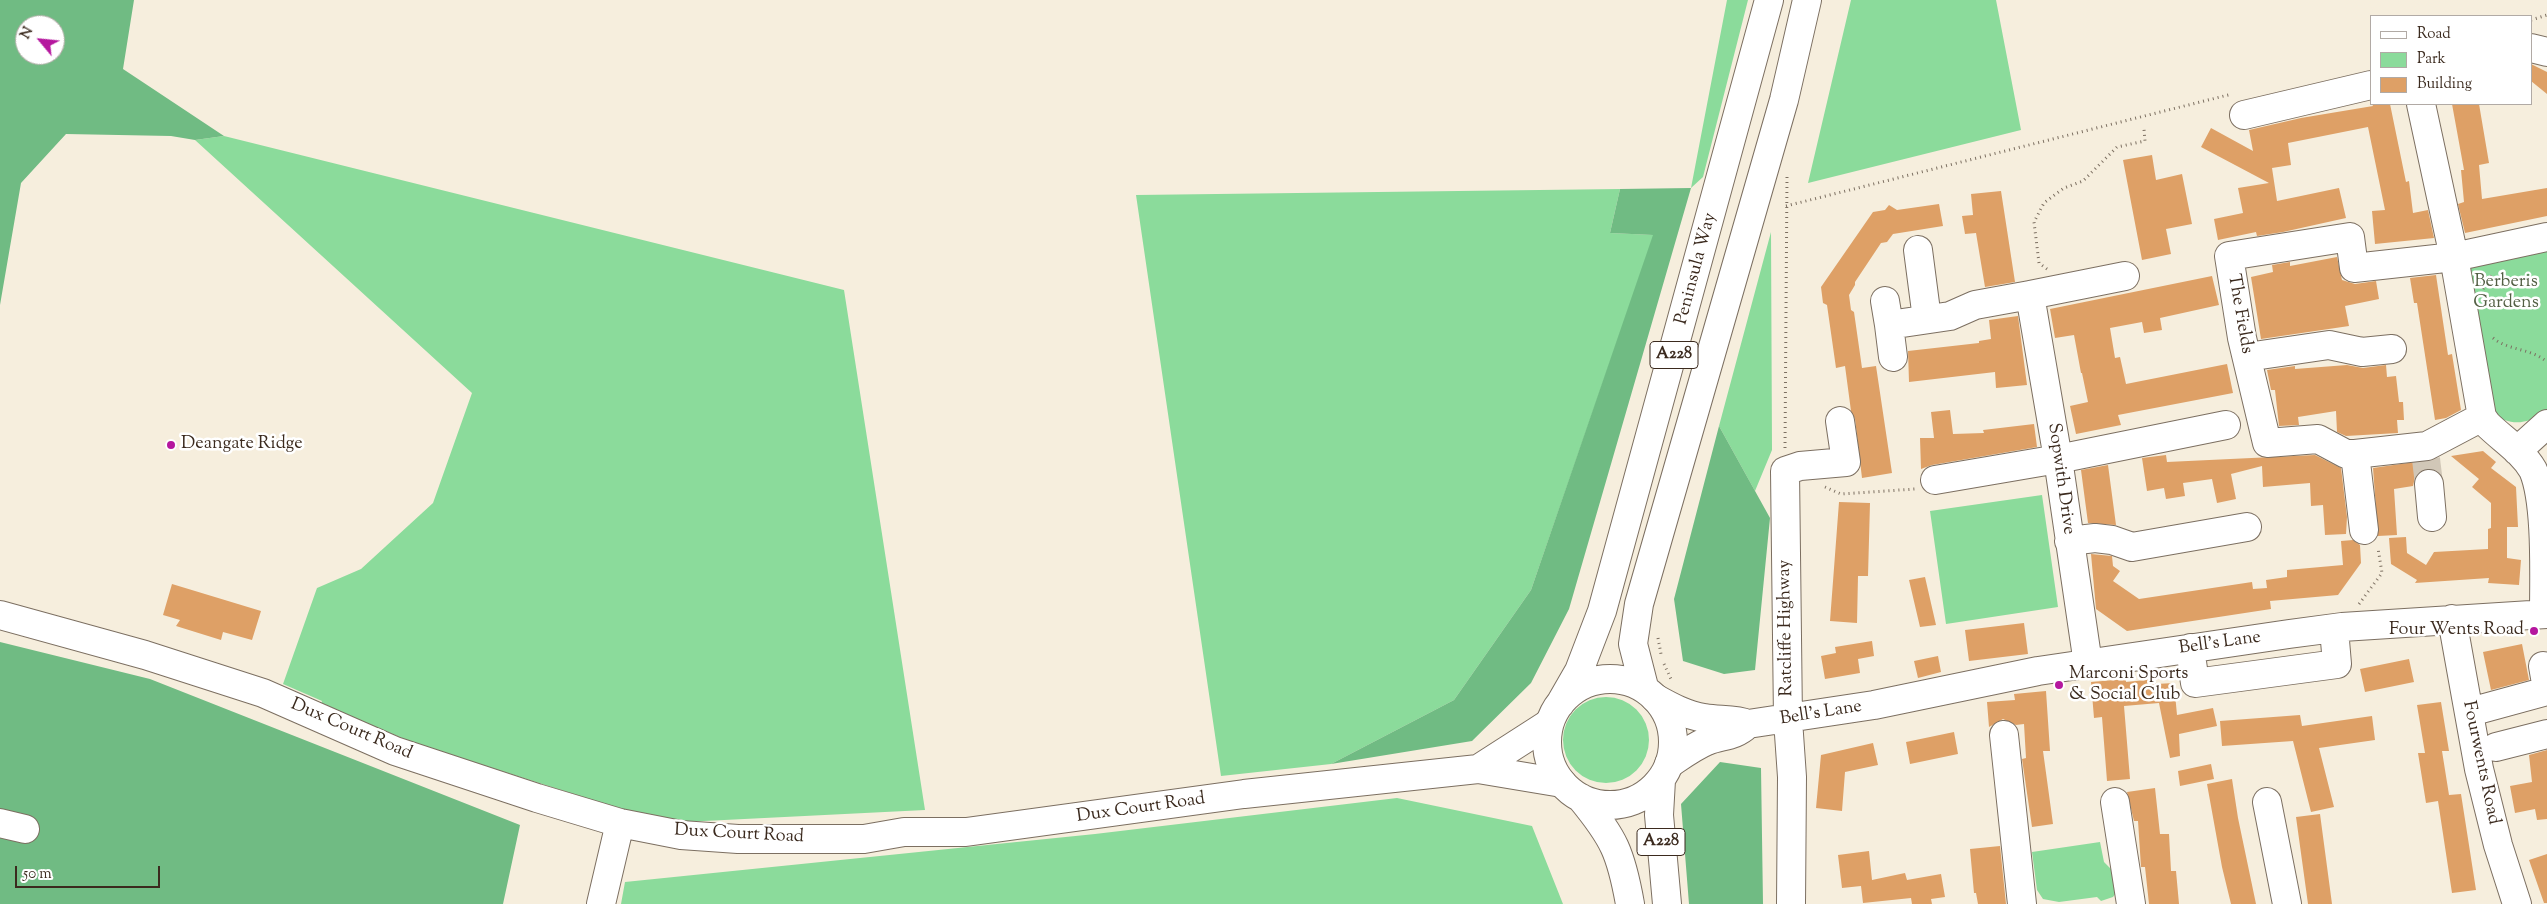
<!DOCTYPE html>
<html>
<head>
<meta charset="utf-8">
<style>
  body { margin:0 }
  #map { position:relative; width:2547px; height:904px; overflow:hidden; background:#f6eedd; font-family:"Sorts Mill Goudy",serif }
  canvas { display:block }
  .legend { position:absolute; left:2370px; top:15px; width:162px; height:90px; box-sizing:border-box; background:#fff; border:1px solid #b1aaa5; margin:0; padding:6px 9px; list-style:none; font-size:15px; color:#3b2a1e }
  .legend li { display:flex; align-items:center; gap:10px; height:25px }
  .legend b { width:25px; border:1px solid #b1aaa5 }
  .north { position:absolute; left:15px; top:15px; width:50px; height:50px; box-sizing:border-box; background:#fff; border:1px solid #b1aaa5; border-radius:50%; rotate:298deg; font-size:14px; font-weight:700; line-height:20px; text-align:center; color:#3b2a1e }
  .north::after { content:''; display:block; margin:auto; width:18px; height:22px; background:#b5179e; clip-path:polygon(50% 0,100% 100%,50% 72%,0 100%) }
  .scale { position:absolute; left:15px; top:866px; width:145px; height:22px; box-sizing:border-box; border:2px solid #3b2a1e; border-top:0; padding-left:6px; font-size:15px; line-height:18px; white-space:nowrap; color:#3b2a1e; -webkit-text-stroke:4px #fff; paint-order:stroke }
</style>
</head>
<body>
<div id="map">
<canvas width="2547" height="904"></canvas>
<ul class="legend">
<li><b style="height:6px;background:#fff"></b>Road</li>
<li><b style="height:14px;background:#8bdb9b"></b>Park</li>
<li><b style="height:14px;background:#dea066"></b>Building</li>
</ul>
<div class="north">N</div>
<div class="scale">50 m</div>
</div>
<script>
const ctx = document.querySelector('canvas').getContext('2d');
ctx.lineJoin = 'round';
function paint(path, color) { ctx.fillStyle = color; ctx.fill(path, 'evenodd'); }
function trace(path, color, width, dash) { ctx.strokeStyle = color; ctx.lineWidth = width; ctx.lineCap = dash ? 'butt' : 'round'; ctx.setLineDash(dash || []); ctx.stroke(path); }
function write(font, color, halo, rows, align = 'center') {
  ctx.font = font + ' "Sorts Mill Goudy",serif'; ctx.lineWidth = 5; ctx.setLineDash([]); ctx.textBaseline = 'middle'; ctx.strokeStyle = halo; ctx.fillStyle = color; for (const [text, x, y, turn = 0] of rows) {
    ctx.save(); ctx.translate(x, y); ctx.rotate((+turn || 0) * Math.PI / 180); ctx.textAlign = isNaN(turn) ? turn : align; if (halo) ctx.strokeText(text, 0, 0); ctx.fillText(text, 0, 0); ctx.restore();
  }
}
const green = new Path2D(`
  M1727 0H1748L1703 177 1691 188Z
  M1851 0H1996L2021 130 1808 183Z
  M224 136 844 290 925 810 664 823 414 743 321 704 322 701 283 684 317 588 361 569 433 503 472 393 195 140Z
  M1620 189 1610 233 1654 235 1531 590 1454 700 1331 764 1221 776 1136 195Z
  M1771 232 1772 450 1755 491 1719 426Z
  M2547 245V412C2526 424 2512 427 2491 413L2467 265Z
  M2042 495 2058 607 1946 624 1930 511Z
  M1563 740a43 43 0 1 1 86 0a43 43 0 1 1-86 0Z
  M1397 798 1532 826 1563 904H621L625 882 1095 834Z
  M2100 842 2104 862 2113 871 2116 893 2113 897 2101 901 2097 897 2059 902 2043 899 2037 890 2032 852Z`);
const forest = new Path2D(`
  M0 0H134L123 69 224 136 195 140 171 136 66 134 21 183 0 305ZM25 25H55V55H25Z
  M1691 188 1569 609 1531 683 1472 741 1331 764 1454 700 1531 590 1653 235 1610 233 1620 189Z
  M1719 426 1770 518 1755 670 1724 674 1683 661 1674 599Z
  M0 642 150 679 520 825 503 904H0Z
  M1720 762 1761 768 1763 904H1689L1681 804Z`);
const building = new Path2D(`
  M2531 64 2547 72V94L2531 81Z
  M2372 104H2390L2406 182 2409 181 2413 213 2428 210 2434 238 2375 244 2372 211 2385 210 2368 127 2288 143 2291 165 2272 168 2277 201 2339 188 2346 218 2283 232 2257 236 2256 232 2218 240 2214 219 2243 213 2238 188 2269 183 2201 147 2211 128 2253 151 2249 130 2301 118 2373 106Z
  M2452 104H2479L2489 163 2479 165 2482 199 2547 188V216L2465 233 2458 204 2464 202 2461 170H2464Z
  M2152 155 2156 180 2182 174 2192 224 2166 229 2171 254 2142 260 2123 160Z
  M2001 191 2015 282 1985 287 1976 233 1965 234 1962 216 1973 215 1971 194Z
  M1939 204 1943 226 1893 234 1887 242 1881 243 1855 282V285L1849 295 1851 310 1854 312 1862 368 1876 366 1892 473 1862 478 1855 419 1851 411 1845 366 1836 368 1827 305 1823 303 1821 287 1873 212 1885 210 1889 205 1897 210Z
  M2337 257 2342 280 2355 284 2376 281 2379 299 2345 306 2349 326 2261 339 2251 277 2273 272 2272 265 2290 262V266Z
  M2436 275 2448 355 2452 354 2461 410 2446 418 2435 420 2417 303H2414L2410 278Z
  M2212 276 2219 305 2160 318 2162 330 2144 333 2142 322 2110 328 2115 358 2120 357 2126 384 2227 364 2233 393 2118 415 2121 425 2076 434 2070 406 2088 402 2082 373H2081L2074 335 2055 338 2050 309Z
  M2018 316 2027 385 1996 388 1995 372 1909 382 1908 351 1979 343V341L1991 339 1989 320Z
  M2347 365 2363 368 2386 365 2387 377 2396 376 2399 402H2403L2404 420H2397L2398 433 2346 436 2337 432 2336 411 2298 417 2299 425 2279 426 2275 390H2271L2267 370 2295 366V369Z
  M1950 410 1953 434 1984 433 1983 430 2034 424 2037 447 1932 465 1921 469 1920 438H1934L1931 412Z
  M2483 451 2496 462 2491 468 2516 487 2518 527H2507V558L2521 560 2519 585 2488 583 2489 578 2415 583 2417 580 2391 564 2389 538 2406 537 2407 553 2426 565 2434 552 2488 549V529L2491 528V503L2472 487 2479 479 2451 456Z
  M2166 455 2167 462 2315 455 2341 468 2347 517 2346 534 2325 535 2323 505 2311 506 2310 483 2263 487 2262 466 2231 474 2236 499 2217 503 2212 479 2183 483 2185 496 2166 499 2164 488 2147 491 2142 458Z
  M2435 459 2437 471 2428 468 2420 471 2415 477 2413 486 2394 489 2397 535 2378 536 2373 468Z
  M2108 465 2116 525 2088 523 2081 470Z
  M1839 502 1870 503 1868 576H1858L1857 623 1830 621Z
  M2353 540 2360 545 2361 563 2338 595 2270 601 2271 609 2127 631 2096 609 2091 554 2112 556 2113 566 2120 571 2113 581 2139 599 2252 582 2253 589 2267 588 2266 580 2287 577V570L2343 565 2341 541Z
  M1925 577 1936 625 1920 627 1909 580Z
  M172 584 261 611 252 640 223 632 221 640 176 626 180 620 163 615Z
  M2024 623 2028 654 1969 661 1965 630Z
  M1872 641 1874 656 1858 659 1860 673 1825 679 1821 656 1836 653 1835 647Z
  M2522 644 2529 680 2491 690 2483 652Z
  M1938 656 1941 672 1918 678 1914 661Z
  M2409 659 2414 682 2365 692 2360 669Z
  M2126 679V682L2156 679V684L2174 683 2177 715 2213 708 2217 726 2179 734 2180 756 2170 758 2159 703 2124 706 2130 779 2107 781 2102 717 2094 718 2091 682Z
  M2046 691 2050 751H2043L2053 824 2032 827 2022 759 2026 758 2024 724 2016 725 2003 719 1989 727 1987 702 2015 700 2014 694Z
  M2441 702 2449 751H2442L2449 795 2461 794 2476 890 2452 893 2438 801 2426 803 2418 753H2425L2417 705Z
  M2300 715 2302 726 2372 716 2375 740 2319 748 2334 807 2311 812 2293 741 2222 746 2220 721Z
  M1954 732 1958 754 1910 764 1906 742Z
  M1873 743 1878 765 1845 772 1842 811 1816 808 1821 755Z
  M2547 750V819L2537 820 2535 809 2515 813 2510 786 2532 782 2529 755Z
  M2211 764 2214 779 2180 786 2178 771Z
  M2232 779 2238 818 2256 904H2231L2222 867 2207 784Z
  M2155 788 2160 834H2169L2171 871H2176L2179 904H2149L2145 867H2141L2138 821H2134L2127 792Z
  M2320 814 2332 904H2308L2296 817Z
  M2000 846 2006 904H1978L1976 893H1974L1970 849Z
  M1869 851 1872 880 1905 873 1907 880 1941 874 1945 897 1931 899 1932 904H1912L1911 898 1863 903 1861 886 1842 888 1838 855Z
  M2547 854V903H2544L2529 860Z`);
const minorTunnel = new Path2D(`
  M2426 459 2429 484`);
const path = new Path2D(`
  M2531 20 2547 15
  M1786 206 2232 94
  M2047 269 2039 263 2034 222 2044 203 2064 188 2083 181 2117 147 2145 141 2144 129
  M2483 289 2493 273
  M2493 338C2509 351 2531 348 2547 362
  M1785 448 1787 177
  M1825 487 1841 494 1915 489
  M2359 604 2382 573 2378 548
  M1658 638 1661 654
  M1664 664 1671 679`);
const minor = new Path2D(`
  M2531 48 2547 52
  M2421 104 2454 257 2482 417 2487 424C2502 439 2522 451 2533 470 2547 502 2544 577 2544 614
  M2244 115 2371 85
  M1918 250 1927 319
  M1885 301 1889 325
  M1893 357 1889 325 1950 316 1975 305 2030 295
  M2247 357 2329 345 2362 352 2392 349
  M2482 417 2427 446 2355 454H2346L2318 439 2267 443 2242 338 2229 256 2350 237 2354 268 2454 257 2547 237
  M2517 451 2547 424
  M2355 454 2364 530
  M1935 480 2058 459 2226 425
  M2429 484 2432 517
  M2069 541 2095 538 2112 540 2132 547 2247 527
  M0 615 145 655 263 693 395 751 537 798 620 823 681 835 738 839H864L904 832H966L1244 794 1478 769 1562 783
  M2452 619 2479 769 2498 845 2517 904
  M2190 648 2195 683 2337 664 2334 629
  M2088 664 2058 459 2030 295 2125 276
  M2543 666 2547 689
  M1655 698C1671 707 1686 715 1704 718 1719 721 1734 718 1748 724L1874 705 2038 671 2289 634 2342 627 2547 614
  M2470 712 2547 691
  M2004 735 2022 904
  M2496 747 2547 734
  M1669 764C1681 756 1693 747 1707 741 1722 735 1734 737 1747 725
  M1478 769 1548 724
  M2115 802 2131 904
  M2267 802 2287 904
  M0 823 25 829
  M601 904 620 823
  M1791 904 1792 777 1788 720 1785 471 1800 466 1846 462 1840 421`);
const major = new Path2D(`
  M1547 742a63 63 0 1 1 126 0a63 63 0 1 1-126 0Z
  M1644 687 1633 644 1639 604 1784 100 1807 0
  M1560 704 1579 671 1602 611 1769 0
  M1661 780 1659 815 1667 904
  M1581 798C1614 838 1621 853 1630 904`);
const markers = [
  [171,445,5,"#b5179e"],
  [2534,631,5,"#b5179e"],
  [2059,685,5,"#b5179e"]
];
const shields = [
  [1674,355,48],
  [1661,842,48]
];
const shieldNames = [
  ["A228",1674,355],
  ["A228",1661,842]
];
const streetNames = [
  ["Peninsula Way",1697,269,-75],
  ["The Fields",2239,314,80],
  ["Sopwith Drive",2060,479,82],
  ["Ratcliffe Highway",1787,628,-91],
  ["Bell's Lane",2220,644,-8],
  ["Bell's Lane",1821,714,-9],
  ["Dux Court Road",351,730,23],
  ["Fourwents Road",2480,763,78],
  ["Dux Court Road",1141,809,-8],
  ["Dux Court Road",739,835,3]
];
const parkNames = [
  ["Berberis",2506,283],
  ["Gardens",2506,304]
];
const poiNames = [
  ["Deangate Ridge",181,445],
  ["Four Wents Road",2524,631,"right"],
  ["Marconi Sports",2069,675],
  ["& Social Club",2069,696]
];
paint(green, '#8bdb9b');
paint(forest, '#70bb83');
paint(building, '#dea066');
trace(minorTunnel, '#d1c7b7', 28, [28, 14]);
trace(minor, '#7c6f61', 30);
trace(major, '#7c6f61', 30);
trace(path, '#7c6f61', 3, [1, 4]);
trace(minor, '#fff', 28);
trace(major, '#fff', 28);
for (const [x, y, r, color] of markers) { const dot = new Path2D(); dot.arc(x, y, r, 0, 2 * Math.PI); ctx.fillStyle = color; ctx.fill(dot); trace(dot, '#fff', 2); }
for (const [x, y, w] of shields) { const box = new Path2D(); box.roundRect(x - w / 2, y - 13.5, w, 27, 4); ctx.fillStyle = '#fff'; ctx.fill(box); trace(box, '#3b2a1e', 1); }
write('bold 16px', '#3b2a1e', null, shieldNames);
write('18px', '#3b2a1e', '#fff', streetNames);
write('18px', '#535f44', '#fff', parkNames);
write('18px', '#3b2a1e', '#fff', poiNames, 'left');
</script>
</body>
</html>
